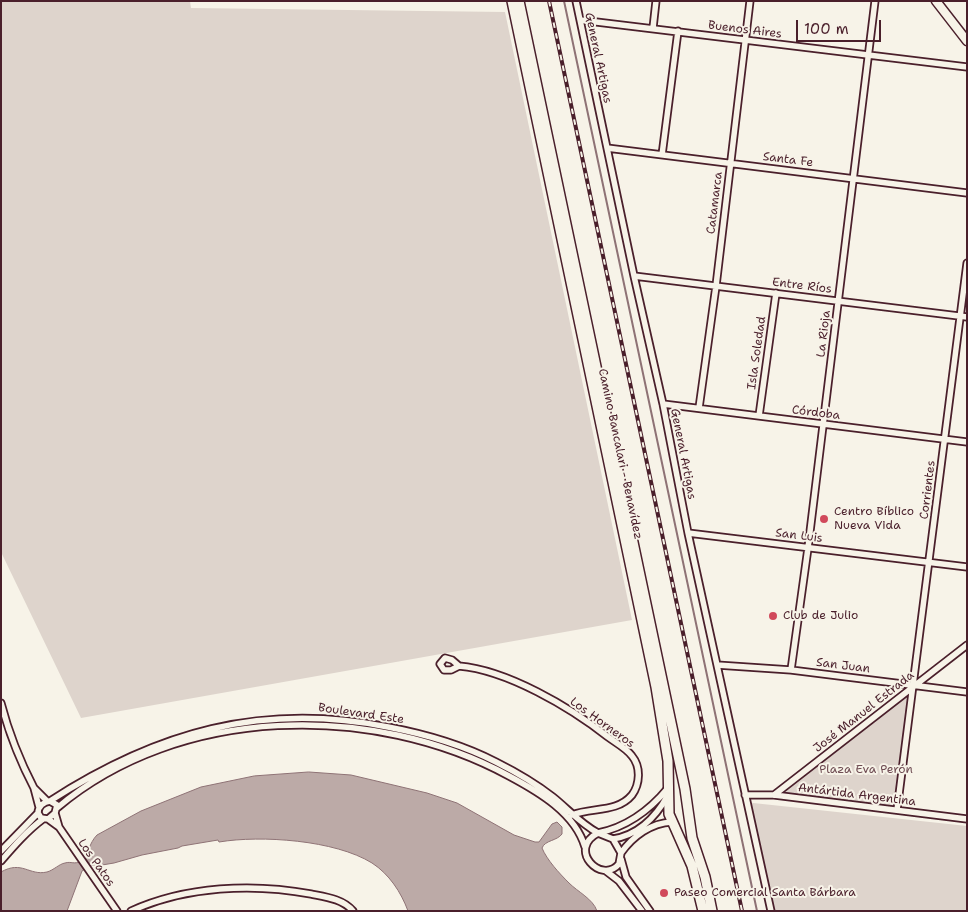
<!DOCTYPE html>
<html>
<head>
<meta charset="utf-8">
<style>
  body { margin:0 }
  #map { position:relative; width:968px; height:912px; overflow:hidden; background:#f7f3e8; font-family:"Shantell Sans",sans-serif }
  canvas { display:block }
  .frame { position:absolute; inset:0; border:2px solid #4a1f2b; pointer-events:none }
  .scale { position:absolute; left:796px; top:20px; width:85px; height:22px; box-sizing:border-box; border:2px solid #4a1f2b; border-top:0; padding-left:6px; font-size:15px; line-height:18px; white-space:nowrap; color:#4a1f2b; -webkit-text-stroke:4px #f7f3e8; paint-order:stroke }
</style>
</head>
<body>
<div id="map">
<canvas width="968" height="912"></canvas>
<div class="frame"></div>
<div class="scale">100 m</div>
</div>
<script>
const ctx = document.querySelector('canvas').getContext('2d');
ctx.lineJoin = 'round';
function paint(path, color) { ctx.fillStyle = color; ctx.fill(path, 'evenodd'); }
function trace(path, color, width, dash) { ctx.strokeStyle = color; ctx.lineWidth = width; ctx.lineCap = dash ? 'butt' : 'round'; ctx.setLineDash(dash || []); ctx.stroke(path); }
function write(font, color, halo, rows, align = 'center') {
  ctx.font = font + ' "Shantell Sans",sans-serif'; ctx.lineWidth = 4; ctx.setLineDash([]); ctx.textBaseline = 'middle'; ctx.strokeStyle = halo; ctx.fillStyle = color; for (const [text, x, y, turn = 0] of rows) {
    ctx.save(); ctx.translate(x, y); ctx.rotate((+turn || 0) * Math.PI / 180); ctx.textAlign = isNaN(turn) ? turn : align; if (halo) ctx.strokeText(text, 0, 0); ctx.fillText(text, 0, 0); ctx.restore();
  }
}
const green = new Path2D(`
  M1 1H190L191 8 505 12 632 620 81 718 1 552Z
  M914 685 897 810 774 795Z
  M744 802 967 826V911H770Z`);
const water = new Path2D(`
  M309 772 351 775 427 793 457 803 514 835 535 842H539L552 824 557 822 562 827V834C557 841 545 840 542 848 547 860 559 873 569 883 578 892 593 899 597 911H408C401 892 389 874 372 863 335 840 261 835 219 842L218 840 182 846 178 848 142 855 114 863 102 865H91L82 871 67 911H1V872C22 860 29 876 47 872 54 870 59 864 65 863 71 861 75 865 80 861 89 854 89 843 97 835L141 811 201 787 254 776Z`);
const stream = new Path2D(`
  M564 1 757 911`);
const minor = new Path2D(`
  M576 1 634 276 663 404 688 533 771 911
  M580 20 967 67
  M653 28 656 1
  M607 148 967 193
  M662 155 678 31
  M634 276 967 317
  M663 404 967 442
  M699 408 716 286 750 1
  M759 416 776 293
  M688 533 967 567
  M445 658 452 660 459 666 451 670H444L440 664Z
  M717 665 791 670 967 692
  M459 666C507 670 570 707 608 737 616 743 626 748 632 756 641 767 640 784 632 795 617 813 592 807 572 815
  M791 670 808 548 875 1
  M1 703C9 734 20 761 34 788
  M745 795H774L967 819
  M774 795 967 645
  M50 801C157 732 262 702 388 727 425 734 461 744 496 762 516 772 535 783 553 797 568 809 581 824 598 833 627 827 649 811 668 788
  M39 807 34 788 47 801
  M57 808C179 705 373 702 509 776 539 792 575 813 585 847
  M897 810 967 263
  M48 819 59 827 55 813
  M59 827 117 911
  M598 833 613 839 621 853 619 864C601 885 567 849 598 833Z
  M613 839C638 835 656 817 668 795
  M1 851 38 813C38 806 44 802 50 801L57 805 55 813 48 819 41 818 38 813
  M621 853C633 836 651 823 672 822
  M621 859 626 877 650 911
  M1 861C14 846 27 831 43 819
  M606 871 619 881 642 911
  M131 911C186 886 253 883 311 894 326 897 343 899 353 911`);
const tertiary = new Path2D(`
  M936 1 967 41`);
const secondary = new Path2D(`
  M512 1 656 687 668 761 669 814 692 866 703 911
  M519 1 685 789 692 838 705 877 712 911`);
const rail = new Path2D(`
  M549 1 742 911`);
const markers = [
  [824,519,5,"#d1495b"],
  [773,616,5,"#d1495b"],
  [664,893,5,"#d1495b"]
];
const streetNames = [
  ["Buenos Aires",745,30,7],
  ["General Artigas",598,58,78],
  ["Santa Fe",788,160,7],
  ["Catamarca",715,203,-83],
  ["Entre Ríos",802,286,7],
  ["La Rioja",824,334,-83],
  ["Isla Soledad",757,353,-82],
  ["Córdoba",816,413,7],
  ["Camino Bancalari - Benavídez",620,454,78],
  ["General Artigas",683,454,79],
  ["Corrientes",928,490,-83],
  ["San Luis",799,536,7],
  ["San Juan",843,666,7],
  ["José Manuel Estrada",864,712,-38],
  ["Boulevard Este",361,714,8],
  ["Los Horneros",602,723,36],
  ["Antártida Argentina",857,795,7],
  ["Los Patos",96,863,55]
];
const poiNames = [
  ["Centro Bíblico",834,512],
  ["Nueva Vida",834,526],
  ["Club de Julio",783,616],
  ["Paseo Comercial Santa Bárbara",674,893]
];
const parkNames = [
  ["Plaza Eva Perón",866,770]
];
paint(green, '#ded4cc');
paint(water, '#bcaaa7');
trace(water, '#8e7275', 1);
trace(stream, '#8e7275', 2);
trace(minor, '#4a1f2b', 9);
trace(tertiary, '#4a1f2b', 11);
trace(secondary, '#4a1f2b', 12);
trace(minor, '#f7f3e8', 5.5);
trace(tertiary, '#f7f3e8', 8);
trace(secondary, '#f7f3e8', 9);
trace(rail, '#4a1f2b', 4);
trace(rail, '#f7f3e8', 2, [5.5]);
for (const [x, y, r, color] of markers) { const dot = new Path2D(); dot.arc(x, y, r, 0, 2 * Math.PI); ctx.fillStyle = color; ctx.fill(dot); trace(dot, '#f7f3e8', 2); }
write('12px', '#4a1f2b', '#f7f3e8', streetNames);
write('12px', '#4a1f2b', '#f7f3e8', poiNames, 'left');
write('12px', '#6f4c53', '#f7f3e8', parkNames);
</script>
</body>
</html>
